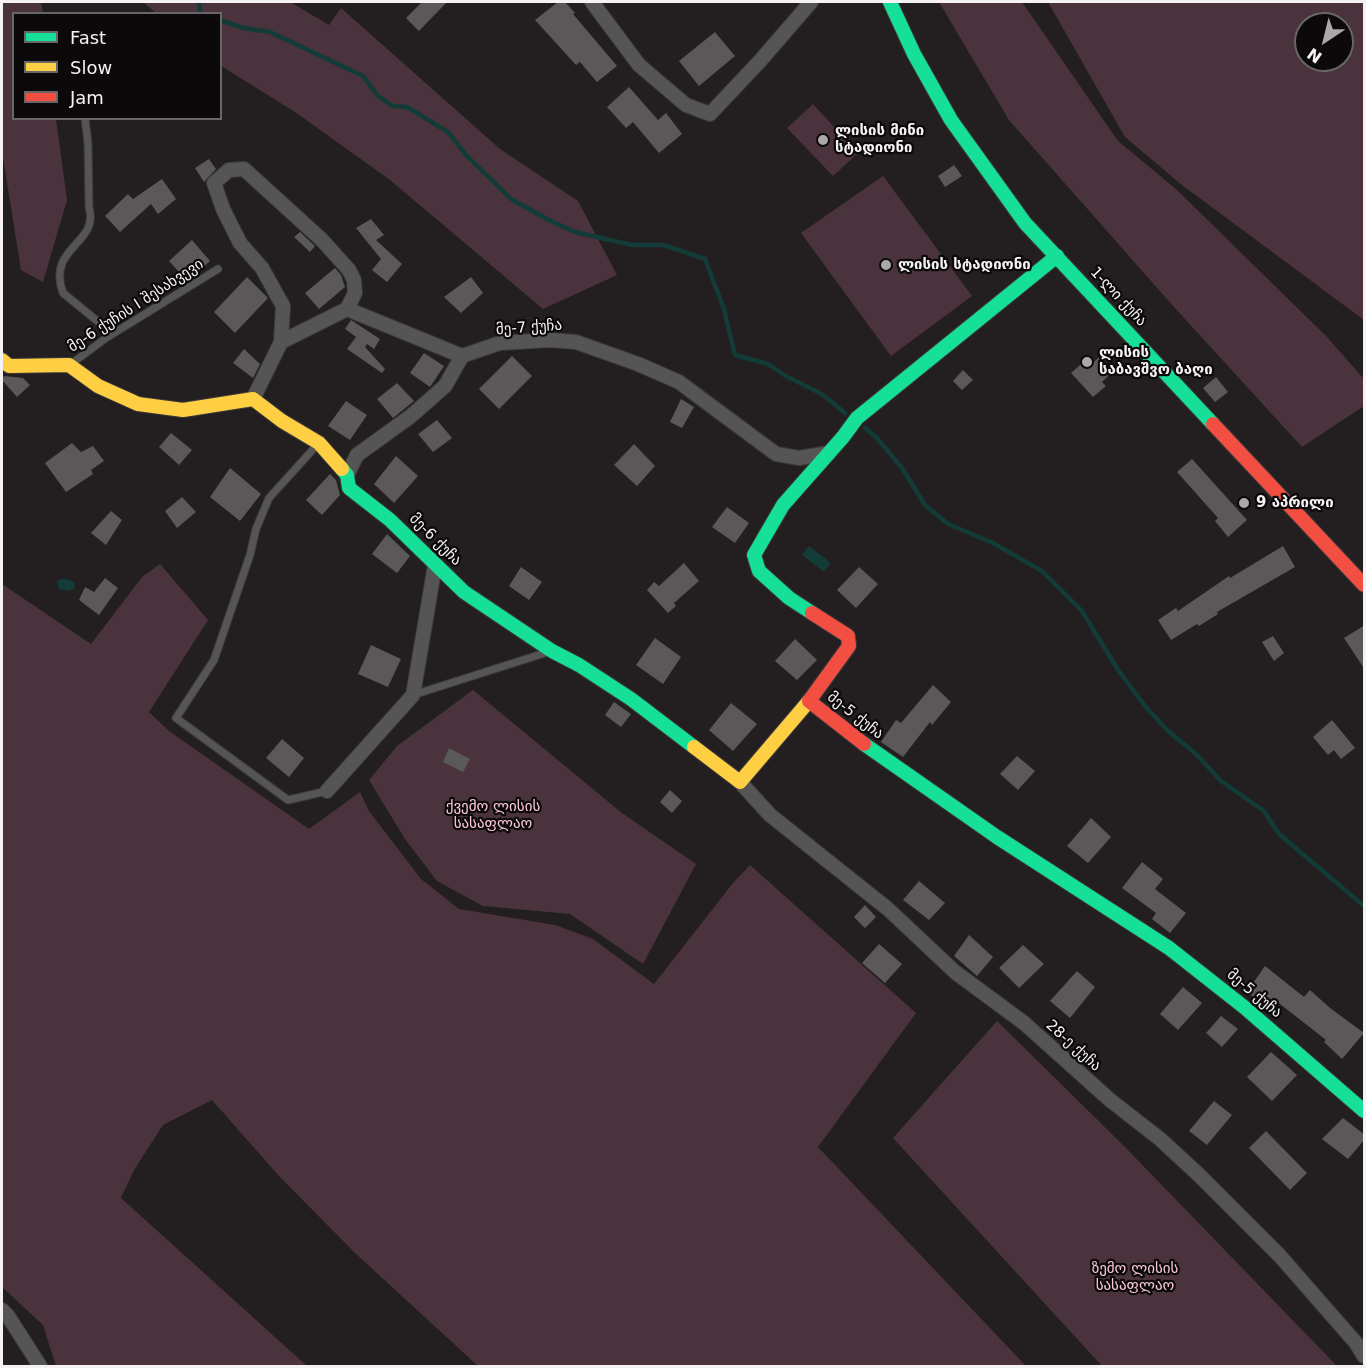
<!DOCTYPE html>
<html>
<head>
<meta charset="utf-8">
<style>
  body { margin:0 }
  #map { position:relative; width:1366px; height:1368px; overflow:hidden; background:#231f21; font-family:"DejaVu Sans",sans-serif }
  canvas { display:block }
  .frame { position:absolute; inset:0; border:3px solid #f6f2f3; pointer-events:none }
  .legend { position:absolute; left:12px; top:12px; width:210px; height:108px; box-sizing:border-box; background:#0b090a; border:2px solid #696667; margin:0; padding:8px 10px; list-style:none; font-size:18px; color:#f6f2f3 }
  .legend li { display:flex; align-items:center; gap:12px; height:30px }
  .legend b { width:30px; border:2px solid #696667 }
  .north { position:absolute; left:1294px; top:12px; width:60px; height:60px; box-sizing:border-box; background:#0b090a; border:2px solid #696667; border-radius:50%; rotate:215deg; font-size:16px; font-weight:700; line-height:24px; text-align:center; color:#f6f2f3 }
  .north::after { content:''; display:block; margin:auto; width:21px; height:27px; background:#aca8aa; clip-path:polygon(50% 0,100% 100%,50% 72%,0 100%) }
</style>
</head>
<body>
<div id="map">
<canvas width="1366" height="1368"></canvas>
<div class="frame"></div>
<ul class="legend">
<li><b style="height:8px;background:#16e098"></b>Fast</li>
<li><b style="height:8px;background:#ffcf43"></b>Slow</li>
<li><b style="height:8px;background:#f24e42"></b>Jam</li>
</ul>
<div class="north">N</div>
</div>
<script>
const ctx = document.querySelector('canvas').getContext('2d');
ctx.lineJoin = 'round';
function paint(path, color) { ctx.fillStyle = color; ctx.fill(path, 'evenodd'); }
function trace(path, color, width, dash) { ctx.strokeStyle = color; ctx.lineWidth = width; ctx.lineCap = dash ? 'butt' : 'round'; ctx.setLineDash(dash || []); ctx.stroke(path); }
function write(font, color, halo, rows, align = 'center') {
  ctx.font = font + ' "DejaVu Sans","Noto Sans Georgian",sans-serif'; ctx.lineWidth = 4.5; ctx.setLineDash([]); ctx.textBaseline = 'middle'; ctx.strokeStyle = halo; ctx.fillStyle = color; for (const [text, x, y, turn = 0] of rows) {
    ctx.save(); ctx.translate(x, y); ctx.rotate((+turn || 0) * Math.PI / 180); ctx.textAlign = isNaN(turn) ? turn : align; if (halo) ctx.strokeText(text, 0, 0); ctx.fillText(text, 0, 0); ctx.restore();
  }
}
const green = new Path2D(`
  M2 2H41L43 13 14 14V118L56 119 67 200 43 282 21 270 2 151Z
  M143 2H290L329 25 341 8 500 149 578 201 617 275 543 309 390 180 295 112 221 66 220 14 156 13Z
  M939 2H1022L1118 141 1177 190 1327 337 1364 379V406L1302 447 1174 307 1009 120Z
  M1048 2H1364V320L1182 185 1125 137ZM1306 24H1342V60H1306Z
  M813 104 858 153 833 176 787 128Z
  M883 176 972 296 891 356 801 233Z
  M160 564 208 620 149 712 169 731 309 829 360 792 369 811 421 879 459 909 555 925 593 939 654 984 733 883 750 865 916 1013 818 1147 1026 1366H478L355 1253 278 1175 212 1100 163 1125 134 1170 121 1198 307 1366H56L43 1325 2 1287V584L91 644 142 577Z
  M473 690 622 813 696 864 643 964 570 914 483 906 437 881 405 839 369 780 397 746Z
  M997 1021 1124 1146 1337 1366H1102L893 1138Z`);
const water = new Path2D(`
  M809 546 831 563 824 572 802 555Z
  M64 578 74 582 75 588 68 591 59 589 57 581Z`);
const stream = new Path2D(`
  M199 2 200 13 203 14
  M220 20 243 28 270 32 363 76 378 96 393 106 407 107 448 132 466 155 511 199 549 220 575 232 632 245H664L705 259 724 309 735 355 768 364 784 375 822 394 845 413
  M865 428 877 438 902 468 925 505 948 524 993 543 1042 571 1082 611 1118 670 1145 706 1168 731 1196 754 1221 781 1264 811 1279 834 1364 906`);
const building = new Path2D(`
  M422 2H447L419 31 406 18Z
  M558 2H565L575 13 573 14 617 66 597 82 580 62 576 65 535 20Z
  M715 32 735 56 699 86 679 61Z
  M629 87 658 120 666 113 682 134 659 153 633 122 626 128 607 107Z
  M209 159 216 169 204 182 195 168Z
  M954 165 962 176 945 187 938 176Z
  M162 179 176 199 158 214 151 204 120 232 105 216 128 194 133 199Z
  M371 219 384 235 376 240 402 264 387 282 372 270 381 259 356 228Z
  M300 232 315 246 310 252 294 237Z
  M192 240 210 261 187 281 169 261Z
  M335 268 341 275 345 287 319 309 305 293Z
  M247 277 268 298 235 333 214 312Z
  M471 277 483 293 461 313 444 297Z
  M351 320 380 339 374 349 367 344 365 347 385 369 382 373 347 349 356 337 345 329Z
  M244 349 260 364 253 378 233 363Z
  M424 353 444 366 430 387 410 373Z
  M512 356 532 376 499 409 479 389Z
  M1089 357 1094 362 1099 357 1112 372 1102 382 1106 386 1093 397 1071 373Z
  M963 370 973 380 962 390 953 381Z
  M4 376 23 378 30 385 17 397 2 380Z
  M1216 377 1228 392 1215 402 1203 388Z
  M397 383 414 401 393 418 377 399Z
  M681 399 694 407 682 428 670 422Z
  M346 401 367 415 350 440 328 426Z
  M437 420 452 438 433 452 418 434Z
  M171 433 192 450 179 465 159 447Z
  M72 443 81 452 93 446 104 461 91 470 93 474 66 492 45 463Z
  M634 444 655 466 637 486 614 465Z
  M396 456 418 476 394 503 374 484Z
  M1192 459 1247 520 1228 537 1215 521 1218 518 1177 472Z
  M230 468 261 494 240 521 210 497Z
  M330 474 336 480 340 495 322 515 306 500Z
  M182 497 196 512 177 528 165 511Z
  M727 507 749 523 735 543 712 527Z
  M111 511 122 520 106 545 91 533Z
  M387 534 410 556 397 573 372 554Z
  M1283 546 1295 567 1217 612 1218 614 1199 626 1197 624 1171 640 1158 620 1176 608 1178 611 1229 576 1230 578Z
  M684 563 699 581 674 603 676 606 668 613 647 590 654 582 659 586Z
  M521 567 542 582 529 600 509 586Z
  M859 567 878 584 856 608 837 590Z
  M105 578 118 588 99 615 79 600 85 587 94 592Z
  M1365 625V670L1344 638Z
  M1273 636 1284 653 1274 661 1262 642Z
  M655 638 681 657 663 684 636 665Z
  M795 639 817 660 797 680 775 661Z
  M371 645 401 659 388 687 358 674Z
  M933 685 951 702 932 725 930 722 903 757 881 742 896 720 901 723Z
  M614 702 631 714 621 727 605 715Z
  M731 703 757 724 733 751 709 730Z
  M1332 720 1355 748 1341 759 1334 750 1328 755 1313 737Z
  M282 739 304 758 289 777 266 758Z
  M449 748 470 759 463 772 443 762Z
  M1017 756 1035 771 1018 790 1000 774Z
  M670 790 682 801 672 813 660 802Z
  M1091 818 1111 837 1088 863 1067 846Z
  M1142 862 1163 879 1155 889 1186 913 1170 933 1152 919 1156 913 1122 888Z
  M919 881 945 903 929 920 903 900Z
  M865 905 876 917 865 928 854 917Z
  M969 935 993 957 977 976 954 956Z
  M879 944 902 964 885 983 862 963Z
  M1023 945 1044 964 1019 988 999 968Z
  M1265 966 1304 997 1310 990 1330 1008 1364 1033 1342 1059 1324 1042 1326 1040 1275 1000 1268 1009 1247 992Z
  M1077 971 1095 987 1070 1018 1050 1001Z
  M1183 987 1202 1003 1178 1030 1160 1014Z
  M1221 1016 1238 1029 1222 1047 1206 1033Z
  M1271 1052 1297 1075 1272 1101 1247 1077Z
  M1214 1101 1232 1115 1207 1145 1189 1131Z
  M1343 1118 1365 1135V1139L1348 1159 1322 1139Z
  M1266 1131 1307 1173 1290 1190 1249 1148Z`);
const lane = new Path2D(`
  M85 118 88 144 89 207C100 245 46 246 63 293L112 333
  M71 364 106 338 218 269
  M317 445 269 498 256 529 250 555 214 660 176 718 288 800 327 791
  M413 695 548 652`);
const street = new Path2D(`
  M592 2 639 65 686 105 710 114 760 61 811 2
  M281 342 283 306 262 268 240 243 223 209 214 183 229 170 244 169 322 240 349 270 354 280 355 293 347 309
  M253 399 281 342 347 309 462 356 500 343 550 340 576 342 638 364 679 382 776 454 799 458 829 453
  M347 475 357 455 411 416 445 386 462 356
  M740 782 770 815 888 909 955 972 1024 1023 1110 1100 1160 1139 1199 1175 1280 1256 1356 1343 1364 1356
  M327 791 413 695 435 565
  M2 1310 8 1316 40 1366`);
const fast = new Path2D(`
  M890 2 914 54 951 120 1025 223 1213 424
  M342 469 347 475 349 488 390 520 464 592 552 651 579 665 631 699 694 747
  M812 613 789 598 759 571 754 555 783 505 843 437 857 418 1057 256
  M864 744 997 837 1169 948 1244 1007 1364 1111`);
const slow = new Path2D(`
  M2 360 9 366 69 365 98 386 138 404 183 410 253 399 282 421 319 443 342 469
  M694 747 740 782 809 701`);
const jam = new Path2D(`
  M1213 424 1364 585
  M812 613 848 636 849 646 809 701 864 744`);
const markers = [
  [823,140,6,"#aca8aa"],
  [886,265,6,"#aca8aa"],
  [1087,362,6,"#aca8aa"],
  [1244,503,6,"#aca8aa"]
];
const poiNames = [
  ["ლისის მინი",835,131],
  ["სტადიონი",835,148],
  ["ლისის სტადიონი",898,265],
  ["ლისის",1099,353],
  ["საბავშვო ბაღი",1099,370],
  ["9 აპრილი",1256,503]
];
const streetNames = [
  ["1-ლი ქუჩა",1118,297,47],
  ["მე-6 ქუჩის I შესახვევი",136,306,-33],
  ["მე-7 ქუჩა",529,328,-4],
  ["მე-6 ქუჩა",435,540,45],
  ["მე-5 ქუჩა",855,716,38],
  ["მე-5 ქუჩა",1254,994,40],
  ["28-ე ქუჩა",1073,1046,42]
];
const parkNames = [
  ["ქვემო ლისის",493,807],
  ["სასაფლაო",493,824],
  ["ზემო ლისის",1135,1269],
  ["სასაფლაო",1135,1286]
];
paint(green, '#4a333d');
paint(water, '#133b38');
trace(stream, '#133b38', 4.5);
paint(building, '#5b5859');
trace(lane, '#3b393a', 9);
trace(street, '#3b393a', 16);
trace(fast, '#3b393a', 16);
trace(slow, '#3b393a', 16);
trace(jam, '#3b393a', 16);
trace(lane, '#565555', 7);
trace(street, '#565555', 14);
trace(fast, '#16e098', 14);
trace(slow, '#ffcf43', 14);
trace(jam, '#f24e42', 14);
for (const [x, y, r, color] of markers) { const dot = new Path2D(); dot.arc(x, y, r, 0, 2 * Math.PI); ctx.fillStyle = color; ctx.fill(dot); trace(dot, '#0b090a', 2); }
write('bold 15px', '#f6f2f3', '#0b090a', poiNames, 'left');
write('15px', '#f6f2f3', '#0b090a', streetNames);
write('15px', '#fac6da', '#0b090a', parkNames);
</script>
</body>
</html>
